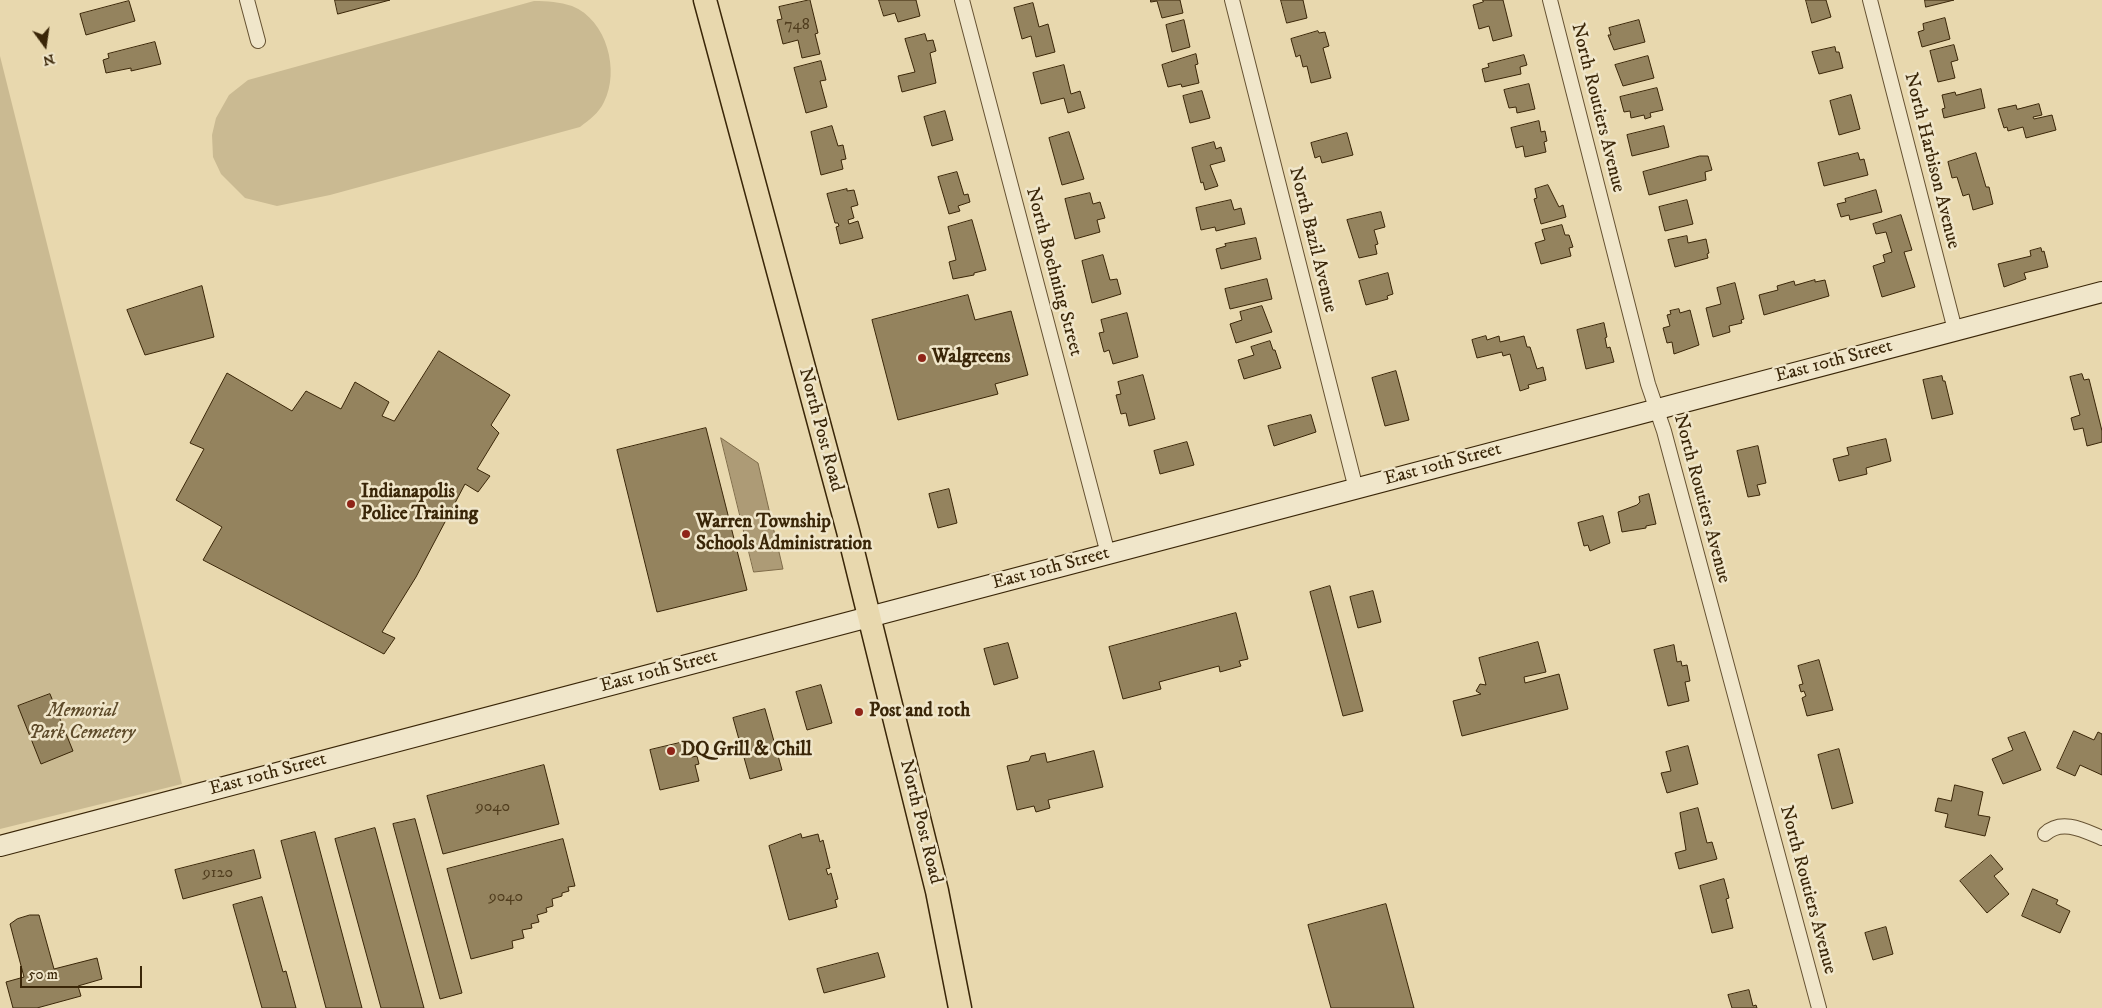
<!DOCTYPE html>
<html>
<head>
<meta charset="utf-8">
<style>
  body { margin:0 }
  #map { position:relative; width:2102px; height:1008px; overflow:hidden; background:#e8d8ae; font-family:"IM FELL DW Pica",serif }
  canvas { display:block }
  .north { position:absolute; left:20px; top:20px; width:50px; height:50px; -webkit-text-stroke:4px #f0e6ca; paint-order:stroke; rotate:166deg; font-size:14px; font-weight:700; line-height:20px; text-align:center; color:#3a2608 }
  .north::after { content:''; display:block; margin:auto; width:18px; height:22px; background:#3a2608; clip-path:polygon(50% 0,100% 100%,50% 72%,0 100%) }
  .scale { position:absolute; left:20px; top:966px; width:122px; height:22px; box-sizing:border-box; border:2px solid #3a2608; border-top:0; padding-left:6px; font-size:15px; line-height:18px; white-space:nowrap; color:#3a2608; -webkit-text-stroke:4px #f0e6ca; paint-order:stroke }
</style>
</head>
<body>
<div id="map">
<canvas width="2102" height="1008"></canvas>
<div class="north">N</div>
<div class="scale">50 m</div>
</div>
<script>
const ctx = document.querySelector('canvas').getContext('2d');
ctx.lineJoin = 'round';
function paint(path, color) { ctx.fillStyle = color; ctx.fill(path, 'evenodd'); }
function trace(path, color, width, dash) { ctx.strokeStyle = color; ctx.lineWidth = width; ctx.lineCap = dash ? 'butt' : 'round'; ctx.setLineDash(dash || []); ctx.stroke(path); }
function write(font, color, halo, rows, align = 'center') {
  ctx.font = font + ' "IM FELL DW Pica",serif'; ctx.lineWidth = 5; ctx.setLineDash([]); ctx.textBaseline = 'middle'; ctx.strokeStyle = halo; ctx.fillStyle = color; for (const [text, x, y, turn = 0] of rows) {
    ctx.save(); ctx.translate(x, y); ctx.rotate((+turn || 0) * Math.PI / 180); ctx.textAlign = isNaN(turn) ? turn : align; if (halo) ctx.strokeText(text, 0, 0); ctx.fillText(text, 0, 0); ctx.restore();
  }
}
const green = new Path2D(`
  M534 1C547 1 560 2 572 6 607 20 620 71 604 102 599 113 589 120 580 127L330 195 277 206 245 198 221 174 213 157 212 135 216 118 229 95 248 80Z
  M0 56 182 784 0 829Z`);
const water = new Path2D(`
  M721 438 758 463 783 569 754 572Z`);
const building = new Path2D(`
  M335 0H390L338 14Z
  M810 0 818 33 815 34 820 54 802 58 798 40 783 44 777 20 782 19 779 7Z
  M879 0H916L920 16 898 22 895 13 884 16Z
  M1151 0H1180L1183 13 1162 18 1157 1 1151 2Z
  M1281 0H1303L1307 18 1287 23Z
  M1483 0H1503L1512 36 1493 41 1489 26 1479 29 1473 5 1483 2Z
  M1806 0H1826L1831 17 1812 23Z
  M1925 0H1954L1926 7Z
  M129 1 135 21 86 35 80 14Z
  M1033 3 1039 27 1048 24 1055 52 1036 57 1031 36 1022 39 1014 8Z
  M1945 18 1950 39 1922 47 1918 32 1924 30 1923 24Z
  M1184 20 1190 47 1172 52 1166 25Z
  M1639 20 1645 42 1614 50 1608 35H1611L1609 28Z
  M1318 31 1319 33 1325 32 1329 46 1323 48 1331 78 1311 83 1307 66 1303 67 1300 55 1296 57 1291 39Z
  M925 34 927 41 933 40 936 51 930 53 936 83 902 92 898 76 915 72 905 39Z
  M155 42 161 64 131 71V68L106 73 103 60 109 58 108 54Z
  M1954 45 1958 60 1951 62 1955 78 1938 82 1930 51Z
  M1835 47 1836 52H1839L1843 68 1819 74 1812 52Z
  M1196 54 1198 64 1195 65 1199 83 1182 87 1181 84 1168 87 1162 65Z
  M1524 55 1527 65 1520 67 1521 74 1485 82 1482 69 1489 67 1488 64Z
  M1648 56 1654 78 1623 86 1615 65Z
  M821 61 826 80 820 81 827 107 806 113 794 68Z
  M1064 65 1071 94 1080 91 1085 108 1068 113 1064 98 1041 104 1033 73Z
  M1529 84 1535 109 1517 113 1516 107 1509 108 1504 90Z
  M1657 88 1663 110 1650 113 1651 117 1645 119 1644 115 1631 118 1630 111 1624 112 1620 97Z
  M1981 89 1985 108 1944 118 1942 109 1945 108 1942 95 1955 92 1956 95Z
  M1202 91 1210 118 1190 123 1183 96Z
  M1851 95 1860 129 1839 135 1830 101Z
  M2039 104 2042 115 2033 117 2034 119 2052 115 2056 130 2026 138 2023 127 2008 131 2007 127 2004 128 1998 109 2016 105 2017 109Z
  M945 111 953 140 932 146 924 117Z
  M1539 121 1541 132 1545 131 1547 141 1544 142 1546 152 1525 157 1523 146 1516 148 1511 128Z
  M832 126 838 146 843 145 846 159 841 160 843 169 821 175 811 132Z
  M1664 126 1669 147 1632 156 1627 135Z
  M1069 132 1084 179 1062 185 1049 138Z
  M1347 133 1353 155 1322 163 1320 156 1315 158 1311 143Z
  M1214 142 1216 149 1221 147 1225 161 1210 165 1218 186 1205 190 1203 182 1201 183 1192 148Z
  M1858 153 1860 160 1864 159 1868 175 1824 186 1818 163Z
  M1976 153 1986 187H1989L1993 204 1973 210 1969 194 1963 196 1957 177 1952 178 1948 162Z
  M1700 156H1708L1712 170 1705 172 1706 180 1649 195 1643 172Z
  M957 172 964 195 968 194 970 202 958 206 960 211 949 214 938 177Z
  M1548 185 1559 207 1563 205 1566 217 1541 224 1534 199 1537 198 1535 189Z
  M847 189V191L854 190 858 205 851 207 854 218 848 220 849 224 858 221 863 238 840 244 836 227 839 226 838 223H835L827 194Z
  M1876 190 1882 212 1850 220 1849 215 1841 217 1837 204 1846 202 1845 199Z
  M1090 193 1093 204 1100 202 1105 218 1097 220 1100 232 1075 239 1065 199Z
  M1231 200 1234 210 1241 208 1245 224 1216 231 1215 227 1201 230 1196 208Z
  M1687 200 1693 224 1665 231 1659 207Z
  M1381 212 1385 227 1374 230 1378 244 1375 245 1377 254 1359 258 1347 220Z
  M1901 215 1912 250 1904 252 1915 287 1882 297 1873 266 1885 262 1883 255 1892 252 1886 232 1876 234 1873 224Z
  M972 220 986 270 974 273V275L953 279 949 262 956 260 948 227Z
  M1562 225 1565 235H1569L1573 247 1569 248 1571 256 1541 264 1535 243 1545 240 1542 230Z
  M1687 236 1688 243 1706 239 1709 253 1707 254 1708 258 1675 267 1668 240Z
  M1256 238 1261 259 1221 269 1216 249 1226 246 1225 244Z
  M2041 248 2042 252 2044 251 2048 267 2024 273 2026 279 2004 287 1998 264 2031 256 2030 251Z
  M1103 255 1110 280 1117 279 1121 294 1092 303 1082 261Z
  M1388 273 1393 294 1387 296 1388 299 1366 305 1359 281Z
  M1267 279 1272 299 1230 309 1225 289Z
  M1815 280V282L1825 280 1829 296 1764 315 1759 295 1778 290 1777 286 1794 281 1795 285Z
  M1735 283 1744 319 1741 320 1742 323 1729 326 1730 332 1713 337 1706 308 1721 304 1717 288Z
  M202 286 214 337 145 355 127 310Z
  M968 295 975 320 1011 311 1028 375 995 384 998 394 898 420 872 320Z
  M1262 306 1272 332 1236 343 1230 324 1242 320 1240 312Z
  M1679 309 1680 313 1690 310 1699 345 1674 354 1672 342 1667 343 1663 328 1670 326 1667 315 1671 314 1670 311Z
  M1127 313 1138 357 1113 364 1109 350 1104 352 1099 333 1104 332 1101 320Z
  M1604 323 1607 337 1605 338 1607 348 1610 347 1614 362 1586 369 1577 330Z
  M1486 336 1487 340 1499 336 1500 342 1524 336 1527 347H1530L1537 369 1543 367 1546 380 1528 385 1529 388 1520 391 1510 354 1503 356 1502 352 1477 358 1472 340Z
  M1270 341 1273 350H1275L1281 368 1244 379 1238 360 1254 355 1251 347Z
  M439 351 510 395 491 425 499 433 477 469 490 476 478 492 465 484 416 577 382 632 395 638 384 654 203 560 222 527 176 500 204 449 190 443 227 373 292 411 306 391 341 409 355 382 389 402 382 416 394 421Z
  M1396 371 1409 420 1385 426 1372 378Z
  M2082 374 2084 380 2089 379 2102 431V442L2087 446 2083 428 2074 430 2071 418 2080 415 2070 377Z
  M1143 375 1155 419 1129 426 1126 413 1121 414 1116 395 1121 394 1118 382Z
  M1942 376 1943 381H1945L1953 414 1932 419 1923 380Z
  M1311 415 1316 432 1274 446 1268 426Z
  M706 428 747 590 657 612 617 450Z
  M1886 439 1891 461 1866 468 1867 474 1839 481 1833 459 1849 455 1847 448Z
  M1187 442 1194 465 1160 474 1154 451Z
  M1758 446 1766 483 1757 485 1760 495 1748 497 1737 451Z
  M949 489 957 523 938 528 929 494Z
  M1649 494 1656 524 1646 526V528L1622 532 1618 512 1637 505 1640 502 1639 497Z
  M1603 516 1610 543 1590 551 1588 545 1584 546 1578 523Z
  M1330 586 1363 711 1343 716 1310 592Z
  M1373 591 1381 622 1358 628 1350 597Z
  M1236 613 1248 659 1239 661 1241 666 1220 672 1219 666 1159 682 1161 689 1123 699 1109 647Z
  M1538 642 1546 672 1524 677 1525 683 1559 674 1568 709 1462 736 1453 701 1481 694 1476 691 1480 684 1486 685 1479 658Z
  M1008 643 1018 678 994 685 984 649Z
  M1674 645 1677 662 1681 661 1682 666 1687 665 1690 681 1685 682 1689 701 1668 706 1654 650Z
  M1819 660 1833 710 1807 716 1802 698 1806 696 1804 691 1801 692 1799 685 1803 684 1798 666Z
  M821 685 832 723 807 730 796 692Z
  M50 694 73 751 41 764 18 706Z
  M765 709 782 770 750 779 733 718Z
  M2074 731 2094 740 2098 732 2102 734V775L2080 765 2075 776 2057 768Z
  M2025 732 2041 770 2003 784 1992 759 2013 750 2008 738Z
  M688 741 692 757 697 756 699 764 695 765 699 781 660 790 650 750Z
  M1688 746 1698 784 1667 793 1661 773 1671 771 1666 752Z
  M1839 749 1853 803 1832 809 1818 755Z
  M1094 751 1103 787 1048 800 1050 808 1036 812 1034 806 1017 810 1007 766 1029 761 1031 756 1045 753 1047 762Z
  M544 765 559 824 443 854 427 796Z
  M1955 785 1983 792 1978 815 1990 817 1985 836 1945 827 1948 814 1935 811 1938 798 1951 801Z
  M1698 808 1707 843 1712 842 1717 859 1679 869 1675 853 1686 850 1680 813Z
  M415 819 462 993 440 999 393 824Z
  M375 828 424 1008H381L335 839Z
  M315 832 362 1008H326L281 841Z
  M801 834 802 838 818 834 820 842 823 840 830 868 826 869 828 875 831 873 838 899 835 900 837 907 789 920 769 846Z
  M563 839 575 886 568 887 569 891 562 893V896L552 899 553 906 546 908 547 912 537 915 539 922 531 924 532 928 522 930 524 938 512 941 513 948 471 959 447 869Z
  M254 850 261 878 183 899 175 870Z
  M1991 855 2003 869 1994 876 2009 894 1987 913 1960 881Z
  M1724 879 1729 898 1726 899 1733 928 1712 933 1700 886Z
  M2033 889 2058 900 2056 904 2070 911 2060 933 2022 916Z
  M262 897 283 972 286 971 296 1008H262L233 905Z
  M1386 904 1414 1008H1331L1308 925Z
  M30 915H39L54 969 97 958 102 979 78 986 81 996 37 1008H13L6 982 24 977 10 924 17 919Z
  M1886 927 1893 954 1873 960 1865 933Z
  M878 953 885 977 824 993 817 969Z
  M1749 990 1753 1006 1756 1005 1757 1008H1732L1728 995Z`);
const street = new Path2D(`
  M247 0 258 41
  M962 0 1108 554
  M1232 0 1356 489
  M1550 0 1648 384 1664 431 1819 1008
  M1870 0 1955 330
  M2045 834C2062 818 2085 831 2102 838`);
const secondary = new Path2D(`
  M0 846 2102 292`);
const primary = new Path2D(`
  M705 0 848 531 937 891 960 1008`);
const markers = [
  [922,358,5,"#8f2418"],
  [351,504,5,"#8f2418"],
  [686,534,5,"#8f2418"],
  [859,712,5,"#8f2418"],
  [671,751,5,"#8f2418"]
];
const numberNames = [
  ["748",797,26],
  ["9040",493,808],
  ["9120",218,874],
  ["9040",506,898]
];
const streetNames = [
  ["North Routiers Avenue",1597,108,76],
  ["North Harbison Avenue",1931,161,76],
  ["North Bazil Avenue",1312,240,76],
  ["North Boehning Street",1053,272,75],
  ["East 10th Street",1834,362,-15],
  ["North Post Road",820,430,75],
  ["East 10th Street",1443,465,-15],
  ["North Routiers Avenue",1701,499,75],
  ["East 10th Street",1051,569,-15],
  ["East 10th Street",659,672,-15],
  ["East 10th Street",268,775,-15],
  ["North Post Road",920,822,76],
  ["North Routiers Avenue",1807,890,75]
];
const poiNames = [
  ["Walgreens",932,358],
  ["Indianapolis",361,493],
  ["Police Training",361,515],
  ["Warren Township",696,523],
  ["Schools Administration",696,545],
  ["Post and 10th",869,712],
  ["DQ Grill & Chill",681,751]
];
const parkNames = [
  ["Memorial",82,712],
  ["Park Cemetery",82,734]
];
paint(green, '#caba92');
paint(water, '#ad9b76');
trace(water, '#7f6c4a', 1);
paint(building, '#94835e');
trace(building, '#3a2608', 1);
trace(street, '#665232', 16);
trace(secondary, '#3a2608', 22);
trace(primary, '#3a2608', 25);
trace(street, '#f0e6ca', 14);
trace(secondary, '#f0e6ca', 20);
trace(primary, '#e8d8ae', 22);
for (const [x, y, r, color] of markers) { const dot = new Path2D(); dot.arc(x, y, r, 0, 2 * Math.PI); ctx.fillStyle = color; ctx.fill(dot); trace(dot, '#f0e6ca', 2); }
write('16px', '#503d1e', null, numberNames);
write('19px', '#3a2608', '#f0e6ca', streetNames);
write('bold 19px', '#3a2608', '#f0e6ca', poiNames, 'left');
write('italic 19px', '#5e4b2a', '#f0e6ca', parkNames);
</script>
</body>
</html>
